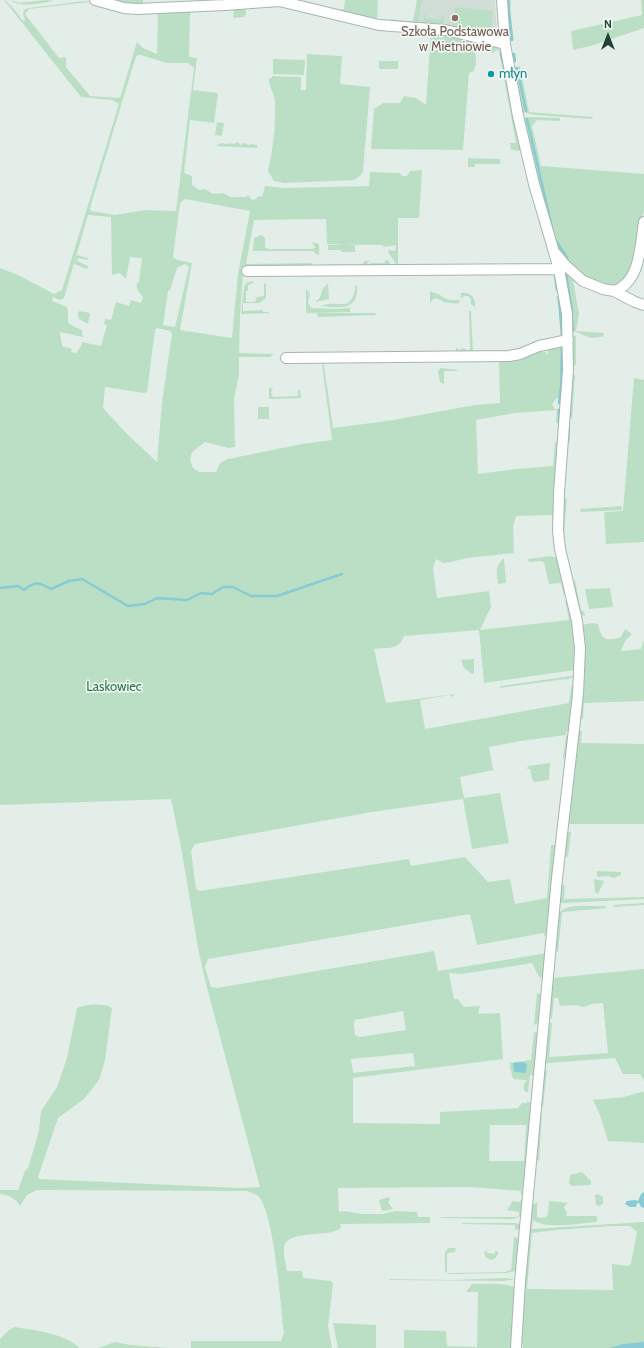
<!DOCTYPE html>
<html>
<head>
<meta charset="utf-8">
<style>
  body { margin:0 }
  #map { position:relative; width:644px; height:1348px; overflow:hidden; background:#e3eee9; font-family:Cabin,sans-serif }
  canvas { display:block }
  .north { position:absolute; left:588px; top:16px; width:40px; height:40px; -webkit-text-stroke:3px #f4faf7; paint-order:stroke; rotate:0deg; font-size:11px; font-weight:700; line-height:16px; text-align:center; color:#224037 }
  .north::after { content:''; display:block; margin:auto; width:14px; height:18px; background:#224037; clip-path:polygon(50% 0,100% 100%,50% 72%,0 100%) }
</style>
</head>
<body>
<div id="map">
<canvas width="644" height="1348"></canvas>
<div class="north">N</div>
</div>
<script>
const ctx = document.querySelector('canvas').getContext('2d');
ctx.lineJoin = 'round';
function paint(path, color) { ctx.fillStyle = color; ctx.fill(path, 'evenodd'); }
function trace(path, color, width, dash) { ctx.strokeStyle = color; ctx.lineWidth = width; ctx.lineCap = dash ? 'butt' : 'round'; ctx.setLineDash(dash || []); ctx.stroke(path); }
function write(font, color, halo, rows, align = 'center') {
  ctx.font = font + ' Cabin,sans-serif'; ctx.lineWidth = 3; ctx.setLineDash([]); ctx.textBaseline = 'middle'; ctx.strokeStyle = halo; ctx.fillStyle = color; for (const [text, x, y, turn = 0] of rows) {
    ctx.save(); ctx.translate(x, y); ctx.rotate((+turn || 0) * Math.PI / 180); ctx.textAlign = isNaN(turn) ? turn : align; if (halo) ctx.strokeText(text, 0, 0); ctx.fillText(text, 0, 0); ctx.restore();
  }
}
const built = new Path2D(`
  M417 0H495L497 36 475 34 448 26 413 22Z`);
const green = new Path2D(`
  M4 0H5L14 9 23 21 25 20 23 14 24 10 29 8 85 1 95 2 103 7 102 9 94 3 89 2 29 9 25 14 59 58 66 57V67L90 96 120 98 137 42 143 48 157 54 158 10 167 13H174L175 10 190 9 189 57 197 58 193 90 218 93 214 123 190 120 184 173 192 176V185L199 190 205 189 213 194 223 193 231 197H246L248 195 252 200 256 199 259 196 262 197 265 186 284 188 369 186 370 172 400 173 402 176H407L410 171 422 170 419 218H398V267L388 252 389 250 395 251 396 245 384 247 382 245 327 244 326 219 254 220 246 264 312 263V268L243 275 240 315 239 353 274 354 270 357H239V375L234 399 235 447 229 448 205 442 192 452 190 460 193 468 199 472H216L220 463 228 459 302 444 332 440 322 364 323 359 333 428 387 421 475 405 500 403 499 361 541 349V352H546L547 354 548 355V350L546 349 564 346 563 397 557 398 552 404 555 409H561V423H556L557 410 515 413 476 420 478 474 516 469 553 466 555 442 559 443 556 546 554 547 552 515 516 516 513 527 514 553 467 558 451 562 443 563 436 559 433 568 437 598 489 591 491 607 480 630 569 620 565 600 568 601C573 624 576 647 575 670L484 683 479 630 404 636C399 651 387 647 374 649L386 703 455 694 452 697 450 695 420 700 425 729 569 703 571 687 574 686 569 730 566 732V735L569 738 567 757 563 758 566 735 520 741 489 747 493 770 460 777 464 798 500 793 509 843 472 849 463 799 372 812 195 844 191 851 196 889 200 891 409 859 411 866 465 857 488 882 510 879 515 904 547 898 551 845H557L548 934 544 936V933L477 945 470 914 208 959 205 967 211 987 217 988 434 951 438 971 547 953 544 978 539 977 532 963 462 974 449 973 454 999H458L464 1007 480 1006 478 1014 500 1013 503 1059 353 1078V1123L440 1124V1112L518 1108 522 1103H527V1101L533 1104 523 1193 521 1194V1191L470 1187 338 1188 339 1212 343 1211 363 1214H383L395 1211 417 1212 418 1217H430V1223L340 1224 341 1226 340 1229C335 1231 330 1233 325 1233 315 1235 287 1233 284 1246 283 1254 286 1263 287 1271H302L303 1278 331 1281 333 1284 328 1326 332 1348H191V1341H281L284 1333C281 1309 274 1210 258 1196 255 1194 250 1192 247 1191L37 1190 27 1195 20 1206C15 1198 10 1195 0 1194V1190H18L25 1171 28 1168 39 1131 41 1111 57 1087 67 1058 77 1008C87 1004 103 1003 112 1008L105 1060 99 1080 84 1099 58 1118 38 1177 39 1179 240 1188 260 1187 206 984 198 948 181 847 171 799 0 805V268L18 275 54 294 62 290 119 104 112 100 81 97ZM138 55H141L167 63H188L194 68 176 211 145 210 115 215 91 211 90 209 93 198 133 66 136 57ZM185 199 250 211 238 274 232 338 180 330 192 263 177 260 173 257 180 203ZM88 215 111 217 112 275 120 273 126 279 130 257 142 258 139 282 137 283C136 290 139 292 143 297L141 303 131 300 129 306 116 302 111 320 105 319 104 324 107 325 101 346 82 342 81 346 76 353 71 352 72 349 62 346 60 332 83 337 82 330C61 321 71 324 67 307L52 301 53 297 60 300 64 298ZM185 264 189 267 175 327 163 325 168 291 170 290 177 268ZM157 328 170 331 172 334 162 402 157 462 127 434 103 408 105 387 144 393 147 392 155 330ZM403 1011 406 1030 359 1037 355 1035 354 1023 355 1020ZM413 1053 415 1066 353 1073 351 1059ZM490 1125H526L524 1161H489Z
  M11 0 19 3 46 0 55 1C42 2 21 9 11 0Z
  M118 0H143V4L132 6 118 2Z
  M345 0H378L377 20 341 11V9H344Z
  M417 0H422L418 22 416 25H394L390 19 413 22Z
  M507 0H511L510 13 514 40 510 41Z
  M641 0H644V28L594 45 573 50 571 31 642 15Z
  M241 7 246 11V14L244 17 233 18 234 8 215 10 214 11V9Z
  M455 7 493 11 491 30 453 26Z
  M425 12 426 18 441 20 442 13C446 17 444 23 441 26L425 25 423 22Z
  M431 31 492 45 502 52 528 181 521 151 511 150 510 143H516L499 51 496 50 493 53 477 46 475 47 476 64 474 71 469 73 463 150 371 149 374 109 383 103H400L404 96 416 98 426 105Z
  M307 54 342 56 340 84 370 87 363 171 360 176 354 180 284 183 274 181 268 171C273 149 276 125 275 102 275 93 268 87 269 78H272V76L301 77V87L300 88 301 90H306Z
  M273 59 305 60 304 75 273 74Z
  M379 61H398V69H379Z
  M520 66 529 112 593 117 592 119 536 115 522 112 515 69Z
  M528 117 560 118V121L537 120 532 126 541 166 644 174V210L637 253 629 277 612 288 589 281 561 255 557 246 536 173 523 118Z
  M217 122 224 123 222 136 215 135Z
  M238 142 241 145 244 143 249 145 252 144 257 145V148L216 146 221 143 227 144 230 143 233 144Z
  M468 158 500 159V164H475V167H468Z
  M261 235 265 238V247L268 249H313L315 247 312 242 319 244V255L316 254 313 251H253L254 238Z
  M355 244V252H341V250H328V245Z
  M77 255 87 258 89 257 87 260 78 258 77 261 88 266 87 269 74 264Z
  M386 260 389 261 391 266H327V264L361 265 365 261H370L367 264 368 265 371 263H384Z
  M564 270 594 291 579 284 573 280 579 314 576 331 604 333 603 337C599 336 597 338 593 338 586 338 578 331 571 330Z
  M253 281V283L248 285V291H246V302H255L257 297 264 296V283L266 284V298L260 303H243V311L263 310V312H269V313L241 314 244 287 246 283Z
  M328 283 329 299 316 302V301L320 298 322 290Z
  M356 284 357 286C359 311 339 308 320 306 340 298 351 316 356 284Z
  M306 289 310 294 308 302 311 308 336 309 350 308V312L306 313Z
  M430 291C433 293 437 293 440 295 448 301 449 300 460 300L459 303C458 304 446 303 444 302 437 299 436 295 430 303Z
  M461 293C470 292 476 297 475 307L471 304V299L468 296H464L461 299Z
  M556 296 561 297 563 336 561 337 559 309Z
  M79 311 90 313 88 324 79 319 78 313Z
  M469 311H471L473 353 456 352V348H457L459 350 463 348 467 350H470Z
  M317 313H375L376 315 318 317Z
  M574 336H576V365L570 364V338Z
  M441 368 459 370 455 371H444V384L440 382 438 371Z
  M571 375H575L572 419 569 413Z
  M634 378 644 380V542L606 544 604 512 623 511Z
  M269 388H273L271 393 273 397 298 396V390H300L301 398 269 399Z
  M258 407H269V419H258Z
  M567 498 564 533 566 547 564 546 562 532V500Z
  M622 506V510L580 512 581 509Z
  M551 556 557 558 566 594 564 596 561 583 549 584 544 562 540 561 529 562 528 559Z
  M504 558 506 583 498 584C497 572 494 567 504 558Z
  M575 580 581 611H584L585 616 579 614 573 583Z
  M610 588 613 607 589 609 585 589Z
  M592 623 598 624C601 639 605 642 621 637L625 629 632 634 625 641 621 651 641 649 644 640V701L584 703 583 719H578L582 625Z
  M474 659V673L472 674 464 668 461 660Z
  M571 676H574L567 680 566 679 499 688 501 686Z
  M577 731H582L581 743 644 744V824H567Z
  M550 763 549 780 535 782 532 779 530 769H527L528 766Z
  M571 832 568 857 564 856 566 833Z
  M597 871 621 872V875L614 878 608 876 597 877Z
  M594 879 604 881 598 894 595 892Z
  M562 885H565L564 899 644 897V899L563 903 560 902 559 898 560 886Z
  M644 903V905L614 907 613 905Z
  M600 906H605L607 908 562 912 558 952 556 951 558 914C565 903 588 906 600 906Z
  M644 969V1081L640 1074H623L615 1058 548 1063 547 1064 545 1063 549 1023H552L549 1057 608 1053 603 1003 592 1004 583 1007 576 1005 560 1006 558 998H554L552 1019 549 1017 553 978Z
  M537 993 543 995 540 1022 534 1025Z
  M534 1032 539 1034 536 1076 530 1075 528 1092H526C521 1088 524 1084 527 1080L513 1079 510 1067 511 1065 509 1063 531 1060Z
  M547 1070 543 1107 540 1105 544 1071Z
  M641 1092H644V1143L608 1141 600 1115 593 1100 624 1097Z
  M542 1113 539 1161 536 1159 540 1114Z
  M582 1172 591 1181V1185L572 1186 569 1183 570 1175Z
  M598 1194 603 1197V1204L599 1206 596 1205 595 1195Z
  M389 1197 390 1200 388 1202 393 1209 382 1211 379 1200Z
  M521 1200 523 1202 521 1216 514 1219 442 1218 439 1217H516L519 1216V1212L507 1210 513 1201 520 1202Z
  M549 1201 568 1203 564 1207 567 1213 566 1216H597V1222C580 1223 547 1230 533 1220L532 1229 644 1222V1348H523V1344H520L521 1310 532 1205 537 1202V1217L541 1218 546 1217 548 1214ZM613 1226H630L637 1232 631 1264 628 1266 612 1264 613 1290 527 1289 532 1233 556 1230Z
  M462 1223H515L521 1224 520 1229 515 1230V1225L462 1224Z
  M514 1237 520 1239 517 1267 515 1271 506 1273 449 1274 445 1271V1253L448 1248H456L455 1252 447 1253V1272L448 1273 505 1272 511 1270Z
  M486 1250 487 1251V1253L495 1254V1251H497L498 1254C495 1262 486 1261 484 1253Z
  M505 1278 515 1279 504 1281 388 1280 391 1279 452 1280Z
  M472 1284C482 1284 508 1282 515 1288L511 1348H404V1330L446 1331 447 1346 477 1347 478 1292H466Z
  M333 1323 376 1325V1348H338Z
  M15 1327C37 1331 63 1333 80 1348H0V1339L9 1330Z
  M115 1342 130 1345 169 1348H98Z`);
const water = new Path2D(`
  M522 1062 527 1064 526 1073 514 1072 513 1063Z
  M644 1192V1208L641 1207 639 1203H637L636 1207H630L625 1204 627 1201 635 1200 638 1201 641 1194Z
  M644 1342V1348H609L623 1344Z`);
const stream = new Path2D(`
  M508 0 512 40
  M501 54 503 62
  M514 54 515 61
  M517 68 526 111
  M527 119 552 228
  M557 242 567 258V260
  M566 273 572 312
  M555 275 557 290
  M559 298 562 336
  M572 321 573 331
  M559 403 561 387 562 346
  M559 410V423
  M570 416V405
  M568 442 569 428
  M0 588 18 586 24 590C35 581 39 582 51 589L69 581 82 579 128 606 145 604 157 598 187 600 201 593 212 594 223 587H233L251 596H277L342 574`);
const minor = new Path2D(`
  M95 0 124 8 137 9 225 5 279 1 379 25 445 30 505 44
  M502 0 505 44 518 116 534 184 559 269 567 314 568 370 559 493 558 531 560 549 577 621 580 648 578 694 557 878 520 1282 516 1348
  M556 254 565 265 583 281 603 289 614 291 635 302 644 305
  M247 271 559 269
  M614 291C641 282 640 246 644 222
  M286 358 509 356 520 354 539 346 568 340`);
const markers = [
  [455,18,4,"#8d6e63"],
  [491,74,4,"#0f9aa8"]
];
const educationNames = [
  ["Szkoła Podstawowa",455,32],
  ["w Mietniowie",455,47]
];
const cultureNames = [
  ["młyn",499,74]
];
const parkNames = [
  ["Laskowiec",114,687]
];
paint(built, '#d1ddd7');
paint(green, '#bbdfc4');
paint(water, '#89cbd4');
trace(stream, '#89cbd4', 2.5);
trace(minor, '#a5b6b0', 12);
trace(minor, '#fff', 10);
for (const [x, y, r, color] of markers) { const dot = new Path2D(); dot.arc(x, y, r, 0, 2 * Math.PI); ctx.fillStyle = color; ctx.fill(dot); trace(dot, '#f4faf7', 1.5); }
write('13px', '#785e54', '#f4faf7', educationNames);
write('13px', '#0d838f', '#f4faf7', cultureNames, 'left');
write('13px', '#2a7846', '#f4faf7', parkNames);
</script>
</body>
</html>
